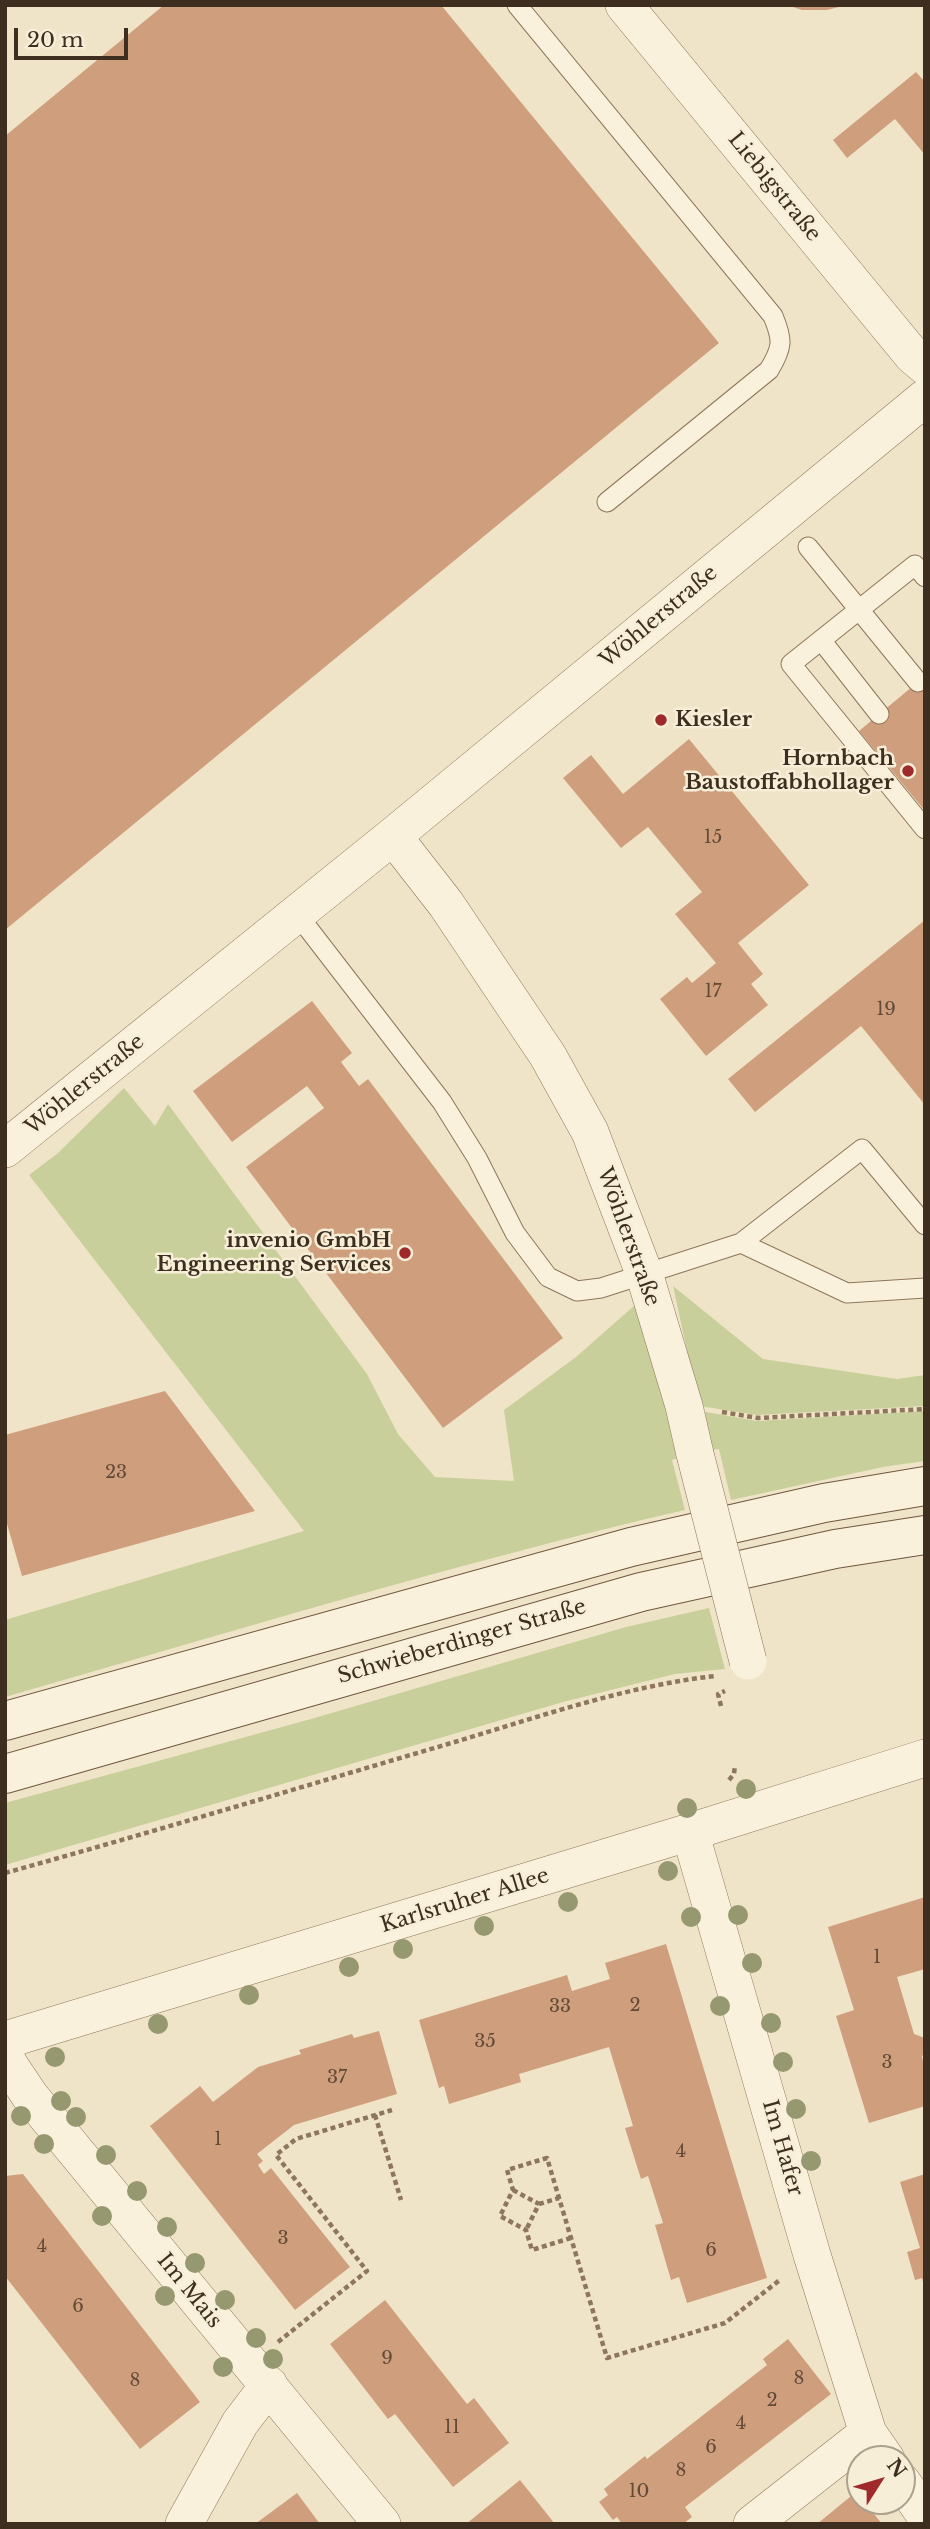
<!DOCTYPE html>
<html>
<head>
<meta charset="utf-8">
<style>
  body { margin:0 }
  #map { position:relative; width:930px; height:2529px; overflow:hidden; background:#f0e4c8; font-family:"Libre Baskerville",serif }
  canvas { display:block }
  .frame { position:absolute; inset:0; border:7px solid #3d2e20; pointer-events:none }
  .north { position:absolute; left:846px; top:2445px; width:70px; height:70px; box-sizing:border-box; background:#f7eed8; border:2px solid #ada18e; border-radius:50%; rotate:53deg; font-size:19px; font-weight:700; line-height:28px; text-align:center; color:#3d2e20 }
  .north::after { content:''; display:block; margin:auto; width:24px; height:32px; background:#9e2a2b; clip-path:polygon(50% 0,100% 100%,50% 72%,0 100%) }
  .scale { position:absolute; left:14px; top:28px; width:114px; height:32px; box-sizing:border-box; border:4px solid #3d2e20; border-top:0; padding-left:9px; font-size:21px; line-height:24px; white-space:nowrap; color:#3d2e20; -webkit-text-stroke:5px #f7eed8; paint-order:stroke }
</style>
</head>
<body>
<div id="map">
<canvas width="930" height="2529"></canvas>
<div class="frame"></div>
<div class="north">N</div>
<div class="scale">20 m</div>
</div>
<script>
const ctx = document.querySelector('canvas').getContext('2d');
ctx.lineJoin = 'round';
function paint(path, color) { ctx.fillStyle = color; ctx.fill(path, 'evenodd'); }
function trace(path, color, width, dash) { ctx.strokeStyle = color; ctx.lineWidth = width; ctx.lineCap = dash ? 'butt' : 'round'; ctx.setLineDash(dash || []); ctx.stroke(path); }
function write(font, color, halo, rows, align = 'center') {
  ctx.font = font + ' "Libre Baskerville",serif'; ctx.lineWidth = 5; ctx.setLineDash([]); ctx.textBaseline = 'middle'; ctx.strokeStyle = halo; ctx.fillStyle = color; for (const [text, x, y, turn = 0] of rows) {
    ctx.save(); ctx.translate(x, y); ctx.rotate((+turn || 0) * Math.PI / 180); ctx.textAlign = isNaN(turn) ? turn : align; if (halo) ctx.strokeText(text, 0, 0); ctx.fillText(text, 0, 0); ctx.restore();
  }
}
const green = new Path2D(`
  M124 1088 155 1126 168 1104 367 1374 398 1434 435 1477 514 1481 504 1410 576 1357 635 1305 681 1457 672 1460 685 1510C456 1563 231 1632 5 1697V1620L304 1531 29 1175 58 1153Z
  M673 1286 763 1359 897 1379 925 1375V1406L757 1415 699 1406Z
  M700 1411 757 1421 925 1411V1461L883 1467 731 1500 719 1449 709 1450Z
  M709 1608 725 1669 675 1674 563 1702 5 1865V1803L311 1719 626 1627Z`);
const building = new Path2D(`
  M164 5H441L719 343 5 930V136Z
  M787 5H843V6L827 10H802Z
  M916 72 925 82V155L895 119 847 158 833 140Z
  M925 676V811L859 731Z
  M689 739 809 885 738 943 763 974 751 984 768 1005 706 1056 660 999 687 977 692 983 716 963 675 914 702 892 648 827 621 848 563 778 591 755 623 794Z
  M925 920V1105L861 1026 755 1112 728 1079Z
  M312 1001 352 1053 341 1062 359 1086 368 1079 563 1338 443 1428 246 1167 324 1108 307 1086 232 1142 193 1091Z
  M165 1391 255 1511 22 1576 5 1517V1435Z
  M925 1897V1969L897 1977 914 2034 925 2038V2050L922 2057 925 2068V2106L869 2123 836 2016 854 2010 828 1927Z
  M666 1944 767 2278 687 2303 679 2277 671 2280 655 2225 663 2223 648 2176 641 2179 625 2128 633 2126 609 2047 519 2074 521 2082 449 2104 444 2086 439 2088 419 2020 567 1975 572 1991 610 1979 605 1963Z
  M379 2031 397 2094 294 2125 257 2154 263 2161 258 2165 264 2174 271 2168 350 2267 295 2310 150 2126 200 2086 213 2102 258 2067 301 2054 299 2050 352 2034 354 2038Z
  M23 2174 200 2402 140 2449 5 2276V2176Z
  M925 2174V2286H924L922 2278 915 2280 907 2252 920 2248 900 2182Z
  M385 2300 467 2404 474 2398 509 2443 453 2487 395 2414 388 2419 330 2344Z
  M788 2339 831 2394 685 2507 692 2517 683 2524H622L617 2517 613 2520 599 2502 608 2495 604 2489 645 2456 647 2459 767 2365 763 2359Z
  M520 2480 555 2524H466Z
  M856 2492 860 2501H864L882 2524H817Z
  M297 2493 320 2524H255Z`);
const path = new Path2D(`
  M722 1412 758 1418 925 1409
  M721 1706 718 1694 725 1691
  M729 1780 734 1774 735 1765
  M5 1873C153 1832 301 1787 448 1744 536 1718 625 1686 715 1676
  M375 2115 401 2200
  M513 2190 539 2204 526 2230
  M539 2204 559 2198
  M571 2238 532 2250 526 2230 500 2216 513 2190 507 2170 547 2158 607 2358 725 2323 781 2279
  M278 2342 367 2271 276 2155 296 2139 392 2110`);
const lane = new Path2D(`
  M517 5 773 316C783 340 783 347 769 370L607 502
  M808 547 918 682
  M925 577 915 565 791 664 925 829
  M821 640 879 714
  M297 914 442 1102 477 1158 515 1233 548 1277 577 1291 601 1288 741 1243 862 1149 925 1225
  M741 1243 847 1293 925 1288`);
const street = new Path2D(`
  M624 5 913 356 925 366
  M393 836 446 904 548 1056 590 1132 644 1273 684 1406 695 1454
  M5 1149 393 836 925 398
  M690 1832 812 2255 868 2433 886 2459
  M5 2040 690 1832 925 1758
  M5 2052 8 2063 30 2096 382 2524
  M902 2482 925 2515
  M184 2524 240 2423 269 2385
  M752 2524 868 2433`);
const secondary = new Path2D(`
  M5 1721 631 1547 824 1503 925 1486
  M5 1774 641 1592 835 1549 925 1535`);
const streetBridge = new Path2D(`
  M695 1454 748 1661`);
const trees = [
  [746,1789],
  [687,1808],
  [668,1871],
  [568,1902],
  [738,1915],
  [691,1917],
  [484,1926],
  [403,1949],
  [752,1963],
  [349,1967],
  [249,1995],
  [720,2006],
  [771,2023],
  [158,2024],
  [55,2057],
  [783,2062],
  [61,2101],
  [796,2109],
  [21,2116],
  [76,2117],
  [44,2144],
  [106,2155],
  [811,2161],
  [137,2191],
  [102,2216],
  [167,2227],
  [195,2263],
  [165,2296],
  [225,2300],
  [256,2338],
  [273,2359],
  [223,2367]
];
const markers = [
  [661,720,7,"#9e2a2b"],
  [908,771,7,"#9e2a2b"],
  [405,1253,7,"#9e2a2b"]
];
const numberNames = [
  ["15",713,838],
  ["17",713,992],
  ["19",886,1010],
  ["23",116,1473],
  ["1",877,1958],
  ["2",635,2006],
  ["33",560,2007],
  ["35",485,2042],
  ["3",887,2063],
  ["37",337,2078],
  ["1",218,2140],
  ["4",681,2152],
  ["3",283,2239],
  ["4",42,2247],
  ["6",711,2251],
  ["6",78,2307],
  ["9",387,2359],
  ["8",799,2379],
  ["8",135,2381],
  ["2",772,2401],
  ["4",741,2424],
  ["11",452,2428],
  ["6",711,2448],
  ["8",681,2471],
  ["10",639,2492]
];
const streetNames = [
  ["Liebigstraße",774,187,51],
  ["Wöhlerstraße",659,617,-40],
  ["Wöhlerstraße",85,1085,-39],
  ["Wöhlerstraße",628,1237,70],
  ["Schwieberdinger Straße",462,1642,-16],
  ["Karlsruher Allee",465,1901,-17],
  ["Im Hafer",782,2148,74],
  ["Im Mais",189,2291,51]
];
const poiNames = [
  ["Kiesler",675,720,"left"],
  ["Hornbach",894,759],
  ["Baustoffabhollager",894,783],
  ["invenio GmbH",391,1241],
  ["Engineering Services",391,1265]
];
paint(green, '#c9cf9b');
paint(building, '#cf9f7d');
trace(lane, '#8d765c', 21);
trace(street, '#8d765c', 38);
trace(secondary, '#6f573f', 40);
trace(path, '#8d765c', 4.5, [5, 3.5]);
trace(lane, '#faf1dc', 19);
trace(street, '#faf1dc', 37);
trace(secondary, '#faf1dc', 38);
trace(streetBridge, '#8d765c', 38, []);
trace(streetBridge, '#faf1dc', 37);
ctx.fillStyle = '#96986f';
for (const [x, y] of trees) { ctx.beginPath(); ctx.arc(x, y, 10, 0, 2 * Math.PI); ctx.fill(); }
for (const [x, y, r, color] of markers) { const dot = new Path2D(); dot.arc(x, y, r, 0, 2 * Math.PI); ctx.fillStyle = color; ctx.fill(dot); trace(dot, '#f7eed8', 2.5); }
write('18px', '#624a37', null, numberNames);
write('21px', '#3d2e20', '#f7eed8', streetNames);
write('bold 21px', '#3d2e20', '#f7eed8', poiNames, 'right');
</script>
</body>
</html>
